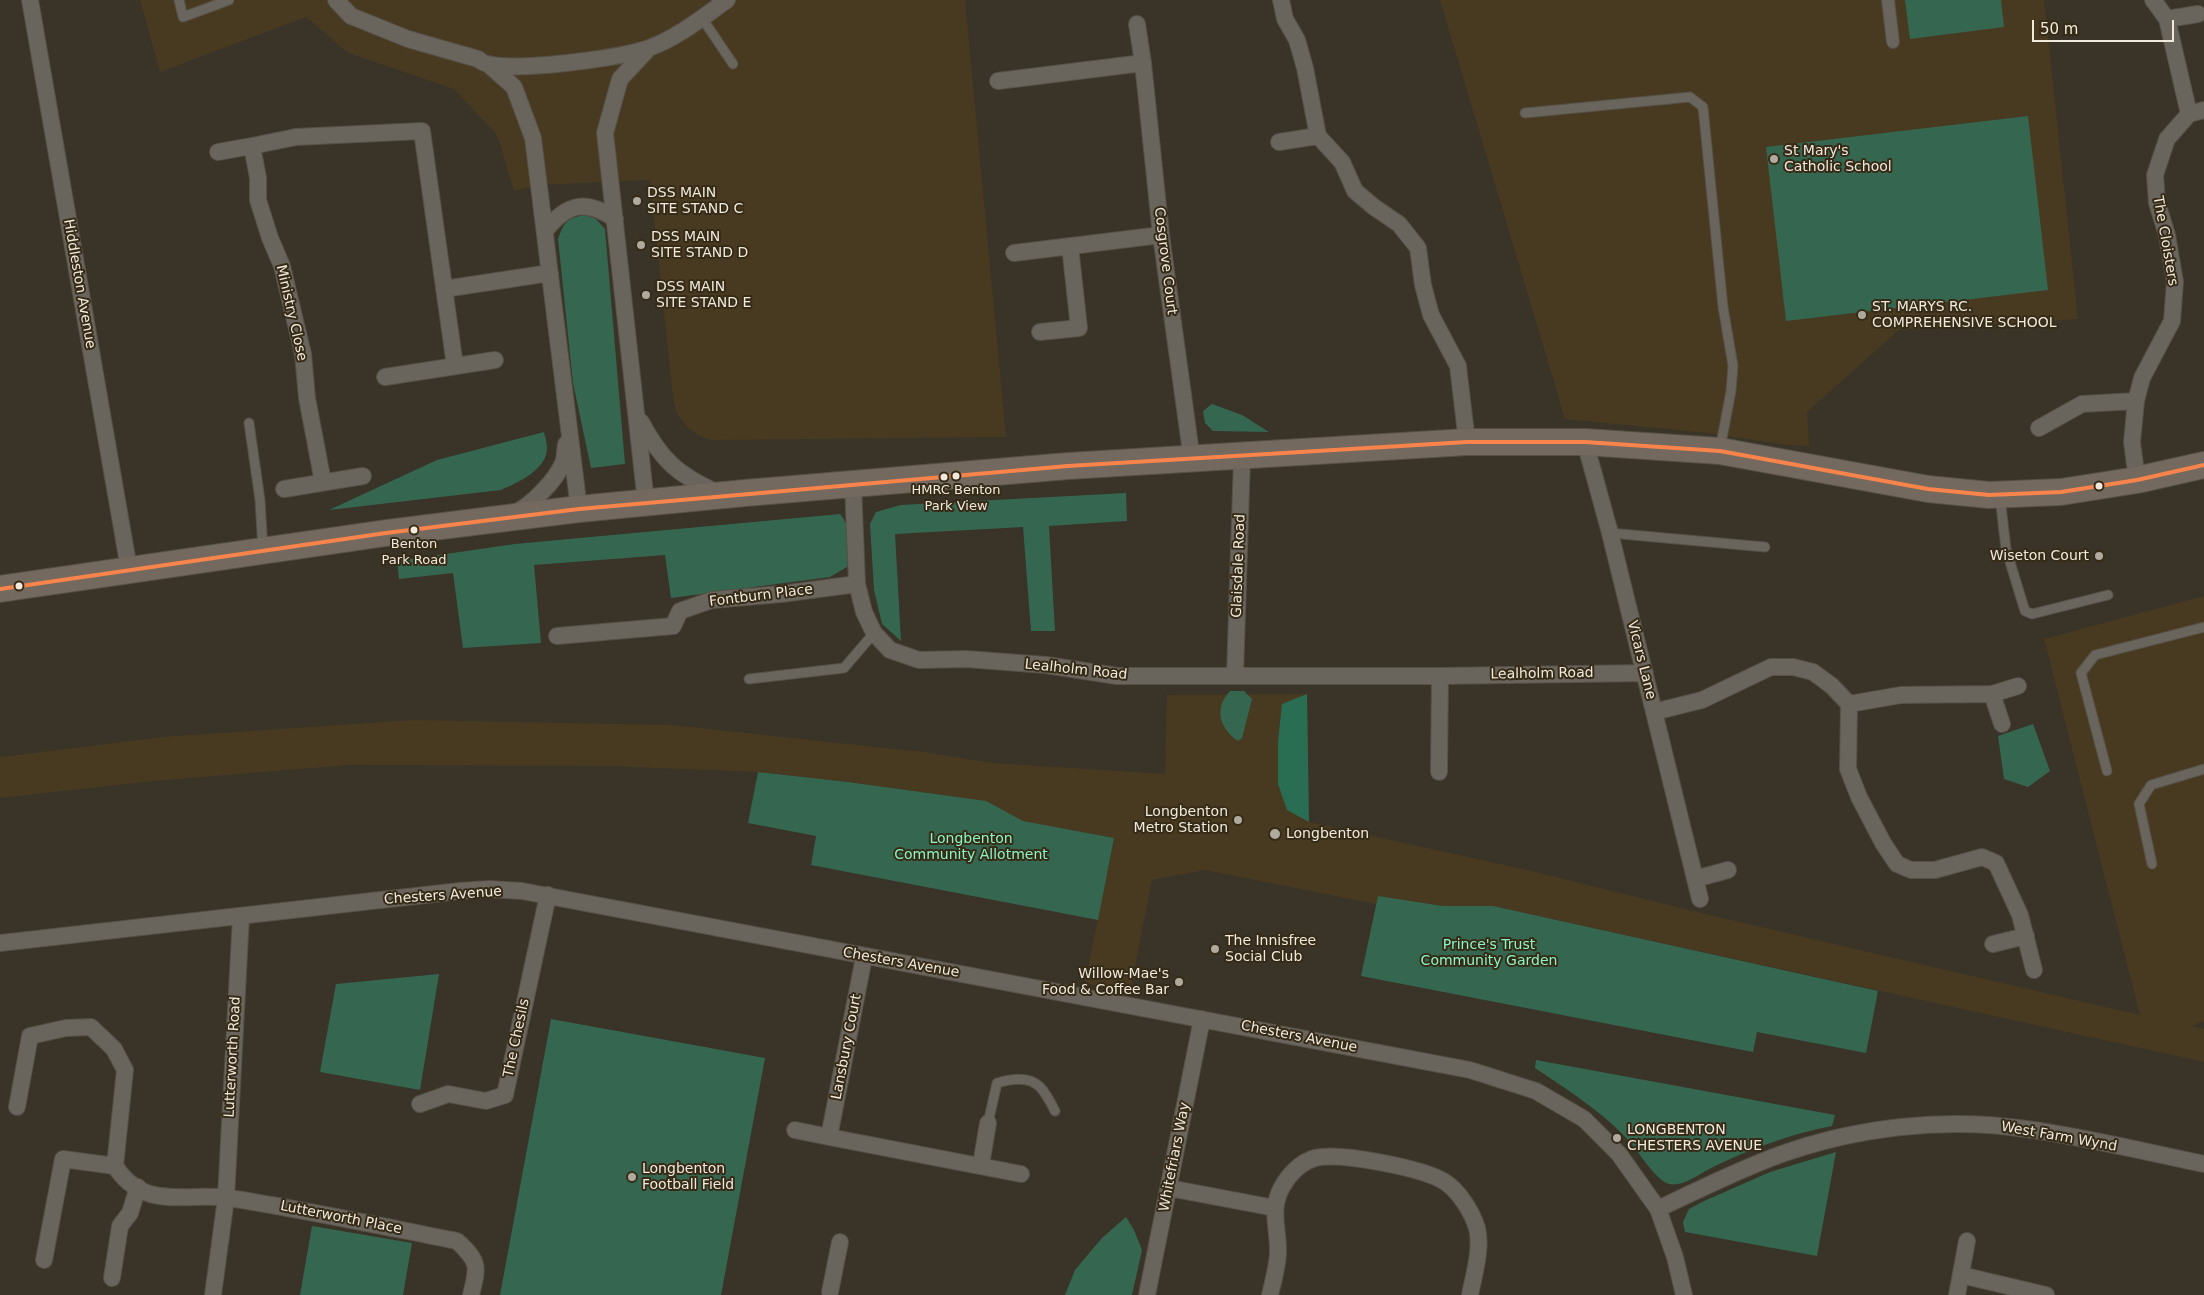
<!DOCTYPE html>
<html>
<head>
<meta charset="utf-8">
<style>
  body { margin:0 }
  #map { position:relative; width:2204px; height:1295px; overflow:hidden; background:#393328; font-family:"DejaVu Sans",sans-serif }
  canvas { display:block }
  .scale { position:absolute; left:2032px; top:20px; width:142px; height:22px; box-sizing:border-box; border:2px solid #f0e9dc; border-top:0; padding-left:6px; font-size:15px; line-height:18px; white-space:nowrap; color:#f0e9dc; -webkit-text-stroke:4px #362b17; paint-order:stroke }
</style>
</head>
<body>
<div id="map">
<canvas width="2204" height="1295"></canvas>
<div class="scale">50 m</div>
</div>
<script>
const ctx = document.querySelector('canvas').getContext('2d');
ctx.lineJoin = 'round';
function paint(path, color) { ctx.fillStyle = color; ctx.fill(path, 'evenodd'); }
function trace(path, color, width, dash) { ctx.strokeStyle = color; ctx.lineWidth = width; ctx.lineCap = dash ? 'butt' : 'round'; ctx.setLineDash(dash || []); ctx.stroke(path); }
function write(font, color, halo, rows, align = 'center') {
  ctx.font = font + ' "DejaVu Sans",sans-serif'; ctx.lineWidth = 4; ctx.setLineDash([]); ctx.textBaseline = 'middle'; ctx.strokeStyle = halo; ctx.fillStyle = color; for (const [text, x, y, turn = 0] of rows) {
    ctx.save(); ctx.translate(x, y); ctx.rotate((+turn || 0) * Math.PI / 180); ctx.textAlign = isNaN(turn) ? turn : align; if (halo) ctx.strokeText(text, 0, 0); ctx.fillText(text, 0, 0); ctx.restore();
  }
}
const built = new Path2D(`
  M140 0H965L1006 437 711 440 698 435 687 427 677 414 673 397 650 180 539 185 514 191 497 135 454 89 348 53 306 17 160 72Z
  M1440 0H2044L2078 319 1899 330 1807 412 1809 446 1787 445 1707 433 1565 419Z
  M2204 596V1021L2192 1026 2204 1029V1062L1493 906H1443L1378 896 1376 904 1205 870 1152 880 1130 992 1085 983 1114 838 1023 821 985 801 848 782 758 772 609 766 348 765 154 781 0 798V757L162 737 413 720 672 725 923 752 993 763 1165 774 1167 695 1307 694 1309 822 1523 869 1714 916 2140 1015 2044 639Z`);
const green = new Path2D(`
  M1905 0H2001L2004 27 1910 39Z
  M2028 116 2048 290 1786 321 1766 147Z
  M585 215 596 219 605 229 625 464 591 468 573 383 558 239C564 222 567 218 585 215Z
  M1212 404 1242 415 1269 432 1213 431 1205 423 1203 411Z
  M544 432C545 437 547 443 547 448 547 470 517 483 501 490L329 510 437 460Z
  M1126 493 1127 521 1049 526 1055 631H1031L1023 527 895 534 901 641 882 624 874 590 870 524 876 512 901 505Z
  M840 514C852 529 852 548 847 567L830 577 671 598 665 555 534 565 541 643 463 648 453 573 399 579 397 561 515 544Z
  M1230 691H1244L1252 699 1242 738 1238 741C1219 728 1214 708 1230 691Z
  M2033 724 2050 771 2028 787 2004 779 1998 736Z
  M758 772 848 782 986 801 1023 821 1114 838 1098 920 811 865 816 836 748 823Z
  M1378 896 1443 906H1493L1878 991 1866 1053 1757 1032 1753 1052 1361 976Z
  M439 974 420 1090 320 1072 336 984Z
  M551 1019 765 1058 721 1295H500Z
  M1536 1060 1835 1115 1832 1126C1790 1134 1750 1149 1711 1168 1700 1174 1682 1187 1669 1184 1654 1179 1639 1151 1628 1140 1604 1113 1565 1088 1535 1068Z
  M1836 1152 1817 1256 1685 1232 1683 1222 1689 1209 1702 1202 1770 1172Z
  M1126 1217 1134 1230 1142 1250 1132 1295H1065L1075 1270 1102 1238Z
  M312 1226 412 1243 403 1295H300Z`);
const forest = new Path2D(`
  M1307 694 1309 822 1287 810 1278 784V742L1282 704Z`);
const service = new Path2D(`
  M179 0 183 17 229 0
  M702 18 733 64
  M1525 113 1690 97 1703 107 1723 307 1733 366 1731 391 1720 449
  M249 423 260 500 263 550
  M2000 497 2006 549 2025 611 2032 614 2108 595
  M1610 533 1765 547
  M749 679 844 668 874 633
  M2107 771 2081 673 2095 655 2204 627
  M2152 864 2139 804 2151 785 2204 769
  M988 1123 997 1083C1010 1079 1029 1076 1040 1087 1046 1093 1051 1103 1055 1111`);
const pedestrian = new Path2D(`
  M1888 0 1893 42`);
const minor = new Path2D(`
  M30 0 129 569
  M336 0 351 16 408 39 478 59C481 61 485 64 488 64 517 72 620 58 649 48 677 38 703 17 727 0
  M1281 0 1285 19 1297 40 1305 68 1318 136 1342 162 1355 191 1374 207 1399 224 1418 248 1423 285 1431 315 1458 366 1467 442
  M2153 0 2167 19 2198 14
  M2167 19 2189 114
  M1137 24 1143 63 1161 235 1192 460
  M488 64 514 87 533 138 579 509
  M998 81 1143 63
  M1279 142 1318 136
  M218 152 252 146
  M545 231C567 203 586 199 615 219
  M1014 253 1161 235
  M444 289 550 273
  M1040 332 1079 328 1070 246
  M385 377 495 360
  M641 422C662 461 678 475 718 493
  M2039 428 2082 404 2136 401
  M1585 442 1610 533 1700 899
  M2137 480 2132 442 2136 401 2142 378 2172 321 2175 282 2167 235 2157 203 2155 175 2167 139 2189 114 2204 110
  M323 482 307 398 303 354 282 266 270 238 258 200V178L252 146 296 137 422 131 455 366
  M853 484 857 584 864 612 874 633 890 650 919 660 966 659 1046 665 1117 676H1440L1645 673
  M284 489 363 476
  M646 503 605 133 620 79 649 48
  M514 513C531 506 556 480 563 463 565 458 565 450 566 444
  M557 636 673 626 680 611 712 600 781 594 857 584
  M1235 676 1242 457
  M1849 704 1848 769 1859 797 1883 843 1897 864 1911 870H1935L1982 857 1996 863 2020 915 2034 970
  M1654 712 1702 700 1771 667H1793L1813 672 1832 686 1849 704 1901 695 1992 694
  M2002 724 1992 694 2018 686
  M1439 772 1440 676
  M1695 879 1728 870
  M0 943 460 891 489 889 522 891 1470 1070 1536 1091 1584 1119 1619 1154 1658 1209 1675 1257 1684 1295
  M1993 944 2026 936
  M864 957 829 1137 1021 1174
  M420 1104 448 1094 486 1101 505 1095 548 895
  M17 1107 30 1036 66 1028 91 1027 114 1049 125 1070 115 1166C123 1179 135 1189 150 1194 175 1201 203 1194 229 1198 306 1210 381 1226 457 1241 480 1262 478 1267 471 1295
  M795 1130 829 1137
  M981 1165 988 1123
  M1169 1188 1275 1208
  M1658 1209C1698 1190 1738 1170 1779 1155 1857 1127 1944 1117 2026 1129 2086 1137 2145 1152 2204 1164
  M44 1260 63 1159 115 1166
  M1961 1275 2046 1295
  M112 1278 120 1226 130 1213 138 1187
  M830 1292 840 1242
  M213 1295 226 1198 241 916
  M1147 1295 1202 1019
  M1270 1295C1273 1282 1277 1268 1278 1254 1279 1230 1269 1210 1282 1187 1289 1174 1301 1162 1315 1158 1340 1152 1423 1168 1445 1182 1459 1191 1472 1212 1477 1228 1482 1249 1474 1274 1470 1295
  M1957 1295 1967 1241`);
const primary = new Path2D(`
  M0 589 386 533 579 509 745 493 1068 466 1467 442H1585L1720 451 1928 489 1989 495 2061 492 2137 480 2204 465`);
const bus1 = new Path2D(`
  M0 589 386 533 579 509 1068 466 1467 442H1585L1720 451 1928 489 1989 495 2061 492 2137 480 2204 465`);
const markers = [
  [1774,159,5,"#b0a99d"],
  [637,201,5,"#b0a99d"],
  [641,245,5,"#b0a99d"],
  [646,295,5,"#b0a99d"],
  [1862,315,5,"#b0a99d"],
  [956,476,4.5,"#f0e9dc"],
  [944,477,4.5,"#f0e9dc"],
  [2099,486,4.5,"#f0e9dc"],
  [414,530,4.5,"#f0e9dc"],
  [2099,556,5,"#b0a99d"],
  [19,586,4.5,"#f0e9dc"],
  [1238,820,5,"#b0a99d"],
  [1275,834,6,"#b0a99d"],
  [1215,949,5,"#b0a99d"],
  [1179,982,5,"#b0a99d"],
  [1617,1138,5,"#b0a99d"],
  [632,1177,5,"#b0a99d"]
];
const busNames = [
  ["HMRC Benton",956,491],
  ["Park View",956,507],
  ["Benton",414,545],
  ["Park Road",414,561]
];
const poiNames = [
  ["St Mary's",1784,151],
  ["Catholic School",1784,167],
  ["DSS MAIN",647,193],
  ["SITE STAND C",647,209],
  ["DSS MAIN",651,237],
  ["SITE STAND D",651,253],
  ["DSS MAIN",656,287],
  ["SITE STAND E",656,303],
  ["ST. MARYS RC.",1872,307],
  ["COMPREHENSIVE SCHOOL",1872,323],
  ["Wiseton Court",2089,556,"right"],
  ["Longbenton",1228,812,"right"],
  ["Metro Station",1228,828,"right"],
  ["Longbenton",1286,834],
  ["The Innisfree",1225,941],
  ["Social Club",1225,957],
  ["Willow-Mae's",1169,974,"right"],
  ["Food & Coffee Bar",1169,990,"right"],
  ["LONGBENTON",1627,1130],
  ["CHESTERS AVENUE",1627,1146],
  ["Longbenton",642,1169],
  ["Football Field",642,1185]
];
const streetNames = [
  ["The Cloisters",2165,241,80],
  ["Cosgrove Court",1165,261,83],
  ["Hiddleston Avenue",79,284,80],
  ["Ministry Close",291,313,77],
  ["Glaisdale Road",1239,566,-88],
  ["Fontburn Place",761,596,-7],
  ["Vicars Lane",1641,660,76],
  ["Lealholm Road",1076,670,6],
  ["Lealholm Road",1542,674,-1],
  ["Chesters Avenue",443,896,-4],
  ["Chesters Avenue",901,963,10],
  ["Chesters Avenue",1299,1037,11],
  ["The Chesils",517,1038,-78],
  ["Lansbury Court",847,1047,-79],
  ["Lutterworth Road",233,1057,-87],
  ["West Farm Wynd",2059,1137,10],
  ["Whitefriars Way",1175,1157,-79],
  ["Lutterworth Place",341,1218,11]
];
const parkNames = [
  ["Longbenton",971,839],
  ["Community Allotment",971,855],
  ["Prince's Trust",1489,945],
  ["Community Garden",1489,961]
];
paint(built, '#483a21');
paint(green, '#356750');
paint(forest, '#296e52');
trace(service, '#565046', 11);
trace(pedestrian, '#565046', 14);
trace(minor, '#565046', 18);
trace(primary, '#565046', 28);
trace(service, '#69645c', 9);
trace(pedestrian, '#69645c', 12);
trace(minor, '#69645c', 16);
trace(primary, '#73695f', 26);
trace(bus1, '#f8844c', 4);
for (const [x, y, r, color] of markers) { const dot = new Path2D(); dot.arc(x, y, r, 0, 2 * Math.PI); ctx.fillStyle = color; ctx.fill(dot); trace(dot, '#362b17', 2); }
write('13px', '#f0e9dc', '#362b17', busNames);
write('14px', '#f0e9dc', '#362b17', poiNames, 'left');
write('14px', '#f0e9dc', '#362b17', streetNames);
write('14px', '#88f6c6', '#362b17', parkNames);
</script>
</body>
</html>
